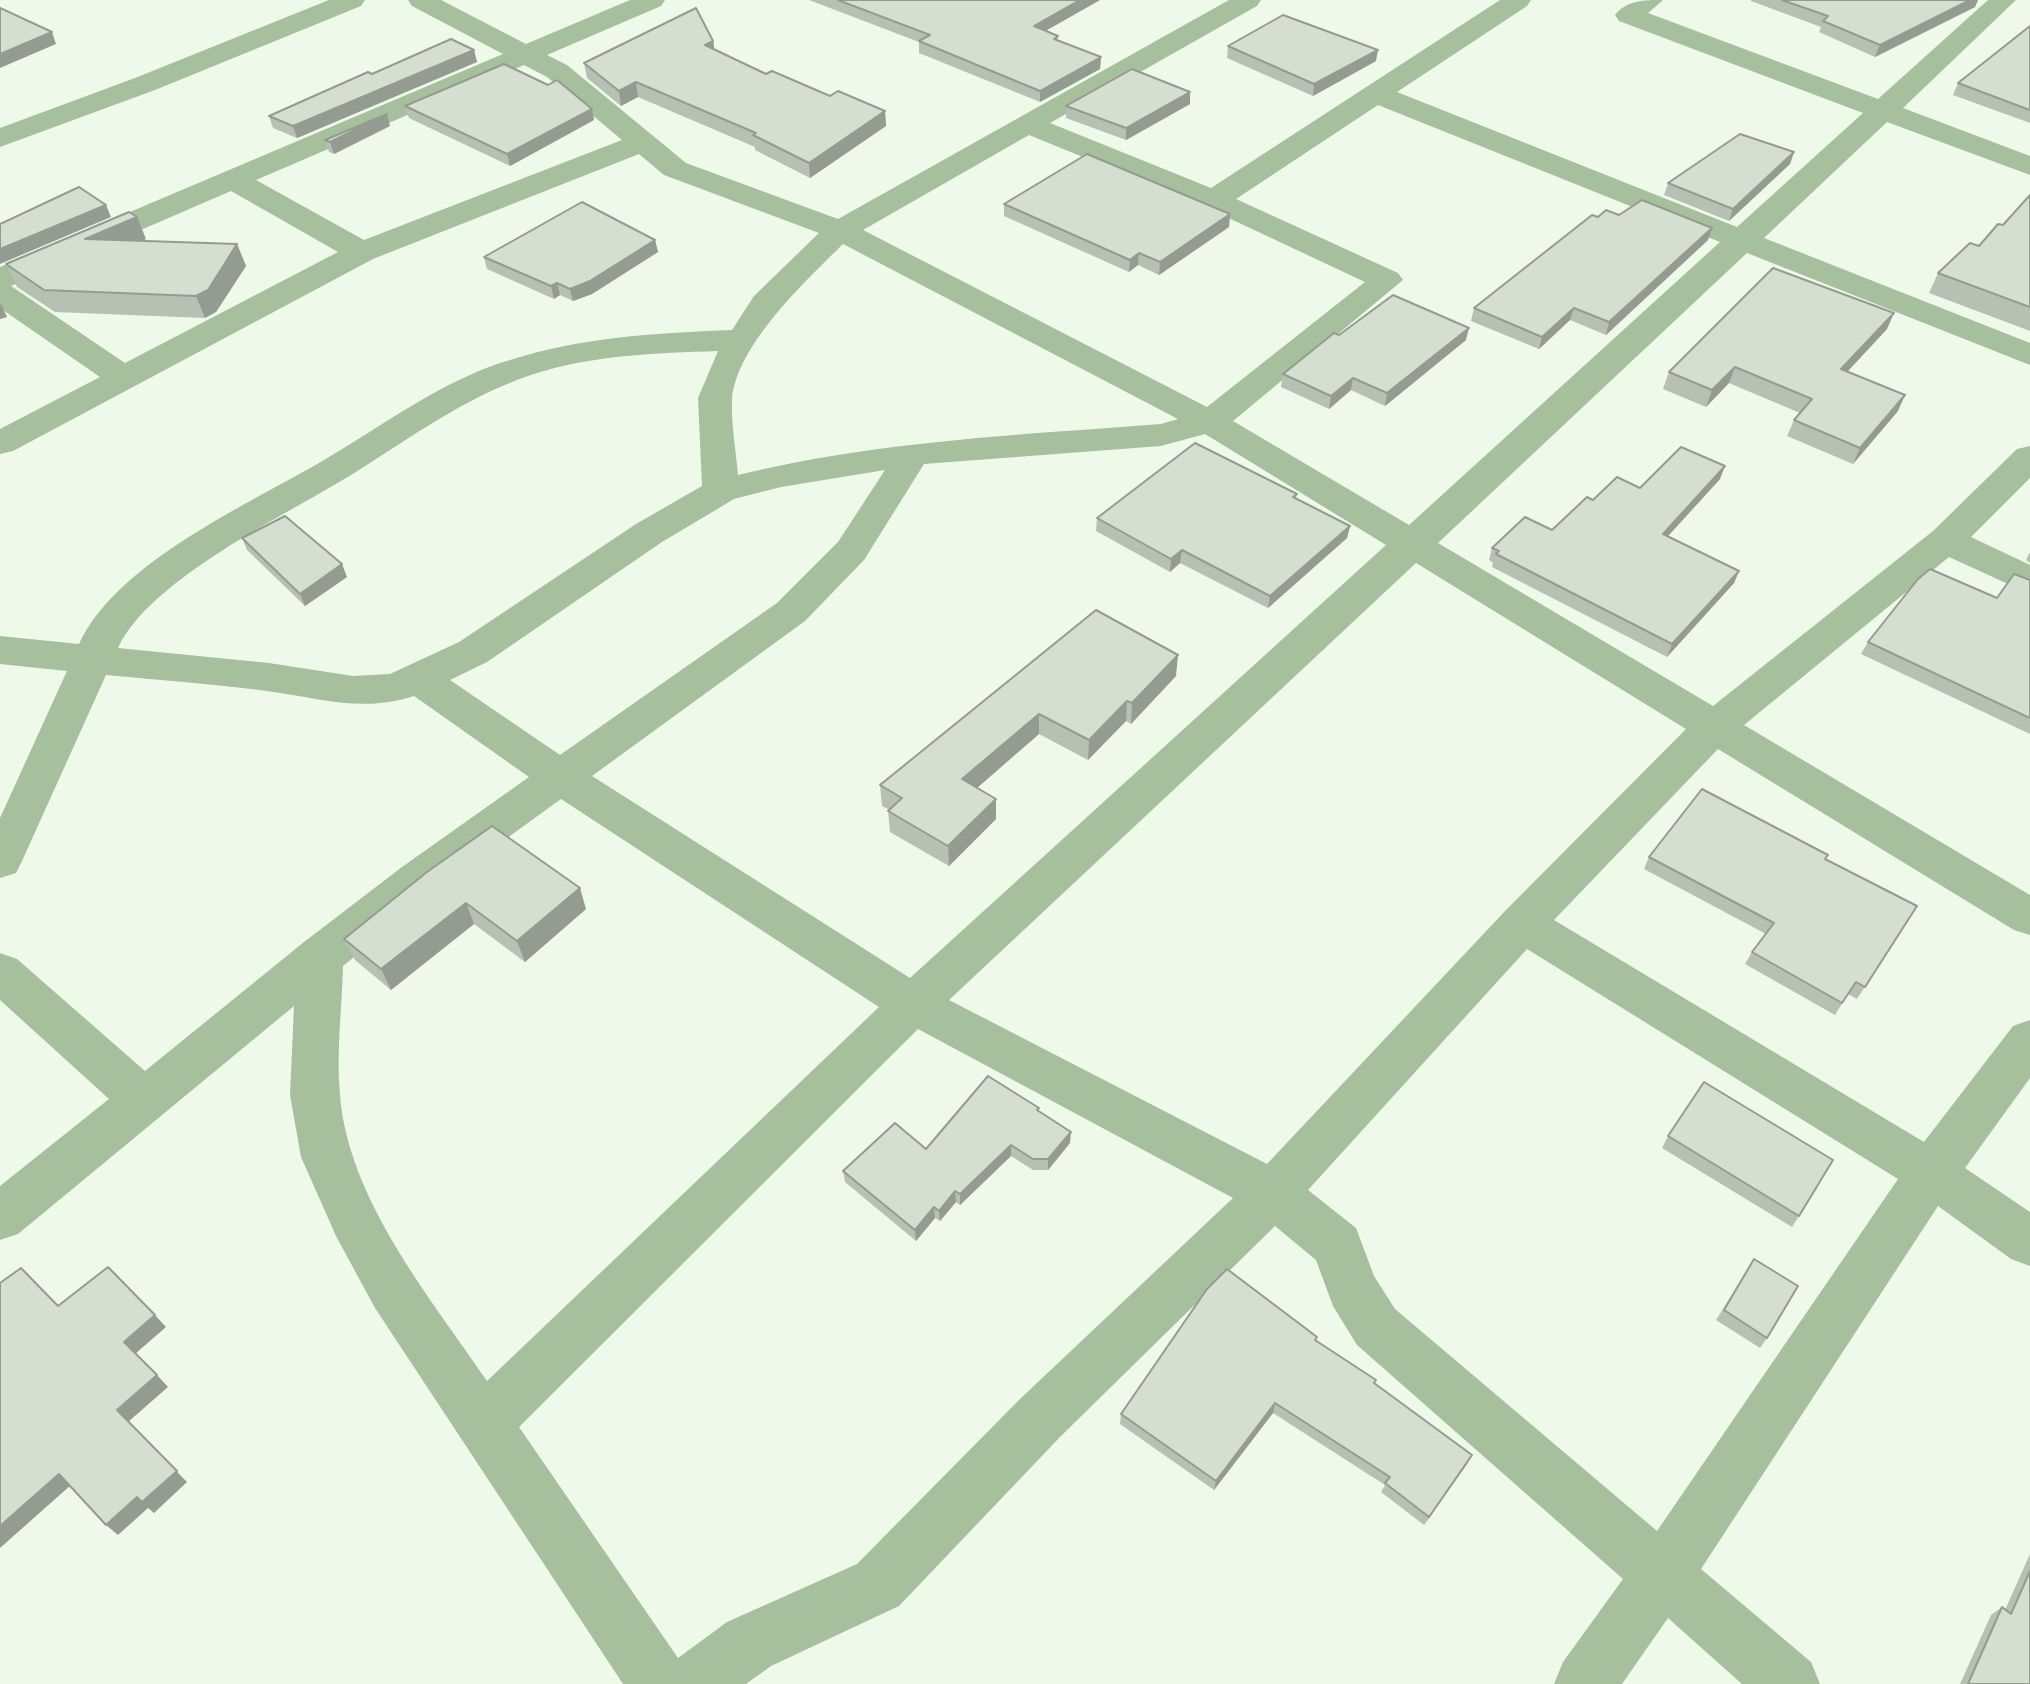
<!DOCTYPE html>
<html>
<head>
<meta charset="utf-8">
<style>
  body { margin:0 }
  canvas { display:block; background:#eef9ea }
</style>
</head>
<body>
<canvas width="2030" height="1684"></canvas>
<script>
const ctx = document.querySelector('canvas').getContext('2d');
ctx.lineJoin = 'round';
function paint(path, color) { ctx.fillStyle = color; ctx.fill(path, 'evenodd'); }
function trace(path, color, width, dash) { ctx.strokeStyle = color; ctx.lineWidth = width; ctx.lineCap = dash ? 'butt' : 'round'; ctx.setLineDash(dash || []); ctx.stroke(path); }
const minor = new Path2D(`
  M329 0H365L361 6 155 90 0 147V128L135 78Z
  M408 0H441L526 44 630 0H665L661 6 547 55 567 65 686 163 838 219 1229 0H1261L1257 6 1050 123 1211 188 1500 0H1531L1527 6 1397 92 1737 227 1863 113 1619 21 1615 15C1627 0 1644 0 1663 0L1648 13 1878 99 1988 0H2016L1903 108 2030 156V175L1887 122 1764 238 2030 343V365L1747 253 1438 543 1713 706 1933 531 2017 449 2030 446V478L1971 537 2030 565V594L1949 557 1744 725 2030 895V935L2014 930 1718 749 1554 920 1924 1142 2013 1026 2030 1020V1078L1965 1168 2030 1212V1266L2011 1259 1938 1206 1701 1569 1811 1662 1820 1684H1742L1668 1618 1622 1684H1554L1563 1662 1623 1579 1357 1345 1333 1306 1316 1260 1275 1226 1060 1437 899 1606 771 1666 746 1684H623L375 1308 336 1236 301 1157 290 1095 294 1006 18 1234 0 1240V1186L109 1099 0 1000V953L17 959 145 1071 304 942 402 867 529 777 414 696C361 713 320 698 267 691 213 684 160 680 106 675L22 861 16 873 0 878V818L67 671 0 664V636L79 644C117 562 249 504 324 460 384 425 442 380 510 360 582 337 656 333 732 330L754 296 819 233 664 175 639 154 373 259 13 451 0 454V429L100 377 0 308V267L503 54 412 6ZM524 65 547 77 622 140 364 240 256 180ZM1378 105 1720 242 1409 525 1233 421 1403 280 1398 273 1236 199ZM1029 135 1203 206 1365 282 1207 407 863 230ZM231 191 338 252 125 363 11 286ZM843 244 1178 419 1161 424C1019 435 877 441 738 475 736 451 731 424 732 400 736 345 806 281 843 244ZM718 351 698 398 702 486 636 524 459 642 390 674 353 676 269 663 118 648C150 579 286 515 351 475 409 439 465 397 531 375 591 355 656 353 718 351ZM1205 434 1386 545 910 978 592 776 805 621 864 560 924 464 1161 446ZM885 470 838 542 777 603 560 755 450 680 487 662 662 542 734 499 781 487ZM1416 563 1686 729 1506 910 1267 1164 949 1000ZM561 799 879 1007 487 1381C430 1297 348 1199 340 1095 336 1053 342 1008 343 966L434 891ZM1527 949 1898 1179 1657 1531 1395 1309 1374 1276 1356 1228 1308 1190ZM918 1029 1233 1198 1020 1399 857 1564 727 1622 678 1658 519 1427Z`);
const wall = new Path2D(`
  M809 0H1100L1045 31 1058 36V41L1101 57 1100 69 1040 102 919 53V42Z
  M1751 0H1978L1975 7 1875 57 1819 32 1821 27 1751 1Z
  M2030 26V123L1953 95 1958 83Z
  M713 41 715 50 766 74 830 96 885 111 886 126 810 178 755 150V147L638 97 621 106 587 78 584 63Z
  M1228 46 1376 61 1313 96 1227 58Z
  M474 50 477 62 297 138 273 128 269 116 372 74Z
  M1190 104 1126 140 1066 118V106Z
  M405 106 592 109 594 120 510 166 409 118Z
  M390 126 334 154 329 152 325 140Z
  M1794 152 1790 164 1729 221 1664 195 1668 183Z
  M2030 195V331L1929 293 1938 273 1979 246 2003 225Z
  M1004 204 1230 214 1229 227 1159 275 1138 265 1129 272 1004 216Z
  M1619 215 1708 240 1606 335 1570 320 1539 349 1471 321 1474 308 1598 217Z
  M146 239 141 241 237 244 246 266 216 312 205 318 55 312 17 287 6 264Z
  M655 240 658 252 592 294 573 301 560 295 554 299 487 269 484 257Z
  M1887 329 1847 372 1898 411 1853 464 1787 436 1794 420 1800 413 1729 383 1706 407 1663 389 1669 372Z
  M1339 335 1466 340 1385 406 1351 390 1329 409 1281 387 1283 374Z
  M1720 479 1668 536 1739 571 1734 583 1667 657 1492 567 1493 563 1489 560 1492 548 1552 530 1593 500 1640 488Z
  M1297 494 1296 499 1350 526 1347 538 1268 608 1180 563 1170 572 1096 531 1097 518Z
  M242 538 347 577 305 606 247 550Z
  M2030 552V563L2026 560Z
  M2030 580V734L1861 654 1868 642 1997 598Z
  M1096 610 1176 676 1131 724 1126 721 1088 760 1039 734 977 788 996 799V819L949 866 890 832 888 811 890 810 882 806 880 785Z
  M1649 857 1825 859 1917 906 1857 999 1848 994 1835 1015 1745 964 1752 952 1766 934 1644 869Z
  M427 872 586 909 525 962 474 924 391 990 355 960 344 939Z
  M1039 1108V1112L1070 1143 1048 1170H1033L1011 1156 960 1205 956 1202 940 1221 935 1218 916 1241 845 1182 843 1171 926 1149Z
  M1668 1136 1799 1216 1792 1227 1662 1148Z
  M1754 1259 1767 1338 1760 1348 1716 1320Z
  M1317 1337 1316 1341 1472 1455 1467 1464 1424 1525 1381 1492 1385 1485 1273 1413 1214 1490 1120 1424 1121 1414Z
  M2030 1554V1684H1960L1991 1615 2002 1607 2005 1610Z`);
const shadedWall = new Path2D(`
  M1080 0H1100L1033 38 1034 26Z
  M1970 0H1978L1975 7 1875 57 1880 45Z
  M52 32 56 44 0 68V54Z
  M713 41 715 55 705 45Z
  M474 50 477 62 297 138 293 126Z
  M1378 50 1376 61 1313 96 1314 84Z
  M1101 57 1100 69 1040 102V91Z
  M636 82 638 97 621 106 619 91Z
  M1190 92V104L1126 140V128Z
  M592 109 594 120 510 166 507 154Z
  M885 111 886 126 810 178 809 163Z
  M387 114 390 126 334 154 330 142Z
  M1794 152 1790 164 1729 221 1733 209Z
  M106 205 111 217 0 264V249Z
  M1230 214 1229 227 1159 275 1160 262Z
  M137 217 146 239 95 261 85 239Z
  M1712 228 1708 240 1606 335 1609 322Z
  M655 240 658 252 592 294 573 301 570 289Z
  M237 244 246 266 216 312 205 318 196 296Z
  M1139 253 1138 265 1129 272 1130 260Z
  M557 283 560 295 554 299 551 286Z
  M1 304 7 317 0 319V305Z
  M1574 308 1570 320 1539 349 1542 337Z
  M1894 313 1887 329 1834 386 1841 369Z
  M1469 328 1466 340 1385 406 1387 393Z
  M1735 367 1729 383 1706 407 1712 390Z
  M1353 378 1351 390 1329 409 1331 396Z
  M1905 395 1898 411 1853 464 1860 448Z
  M1725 466 1720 479 1659 546 1663 534Z
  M1350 526 1347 538 1268 608 1270 596Z
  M1182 550 1180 563 1170 572 1171 559Z
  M342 564 347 577 305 606 300 594Z
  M1739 571 1734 583 1667 657 1672 644Z
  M1178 655 1176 676 1131 724 1132 703Z
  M1127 701 1126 721 1088 760 1089 740Z
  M1039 714V734L963 800 962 779Z
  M996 799V819L949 866 948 846Z
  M580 888 586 909 525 962 517 941Z
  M466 903 474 924 391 990 381 969Z
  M1071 1132 1070 1143 1048 1170V1159Z
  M1011 1145V1156L960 1205V1194Z
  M955 1191 956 1202 940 1221 939 1211Z
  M934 1207 935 1218 916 1241 915 1230Z
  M155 1315 166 1327 135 1354 124 1342Z
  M157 1375 168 1387 128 1422 187 1482 154 1513 148 1508 118 1535 106 1525 117 1410Z
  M1275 1403 1273 1413 1214 1490 1216 1481Z
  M1472 1455 1467 1464 1424 1525 1429 1517Z
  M59 1474 71 1485 0 1548V1526Z`);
const building = new Path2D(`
  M838 0H1080L1034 26 1058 36 1054 39 1101 57 1040 91 919 41 930 35Z
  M1782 0H1970L1880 45 1823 21 1828 16Z
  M0 8 52 32 0 54Z
  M696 8 713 41 705 45 766 74 772 71 830 96 838 91 885 111 809 163 753 135 756 133 636 82 619 91 584 63Z
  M1283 15 1378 50 1314 84 1228 46Z
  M2030 26V110L1958 83Z
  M451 39 474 50 293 126 269 116 368 72 372 74Z
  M504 64 548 85 557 80 592 109 507 154 405 106Z
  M1132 69 1190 92 1126 128 1066 106Z
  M387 114 330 142 325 140Z
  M1740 134 1794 152 1733 209 1668 183Z
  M1087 154 1230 214 1160 262 1139 253 1130 260 1004 204Z
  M79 187 106 205 0 249V224Z
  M2030 195V307L1938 273 1970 243 1979 246 1998 224 2003 225Z
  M1642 200 1712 228 1609 322 1574 308 1542 337 1474 308 1592 215 1598 217 1606 210 1619 215Z
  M582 202 655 240 590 281 570 289 557 283 551 286 484 257Z
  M129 212 137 217 85 239 237 244 208 290 196 296 44 290 6 264Z
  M1773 268 1894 313 1841 369 1905 395 1860 448 1794 420 1812 399 1735 367 1712 390 1669 372Z
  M1393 295 1469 328 1387 393 1353 378 1331 396 1283 374 1334 333 1339 335Z
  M1195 443 1297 494 1293 497 1350 526 1270 596 1182 550 1171 559 1097 518Z
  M1681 447 1725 466 1663 534 1739 571 1672 644 1496 554 1499 551 1492 548 1525 517 1552 530 1587 497 1593 500 1617 477 1640 488Z
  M285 516 342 564 300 594 242 538Z
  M1930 569 1997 598 2014 574 2030 580V718L1868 642 1918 579Z
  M1096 610 1178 655 1132 703 1127 701 1089 740 1039 714 962 779 996 799 948 846 888 811 902 798 880 785Z
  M1702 789 1828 855 1825 859 1917 906 1865 987 1856 982 1842 1003 1752 952 1774 923 1649 857Z
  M492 826 580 888 517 941 466 903 381 969 344 939 427 872Z
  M988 1076 1039 1108 1037 1110 1071 1132 1048 1159H1033L1011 1145 960 1194 955 1191 939 1211 934 1207 915 1230 843 1171 895 1123 926 1149Z
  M1704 1082 1833 1160 1799 1216 1668 1136Z
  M1754 1259 1798 1286 1767 1338 1724 1310Z
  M108 1267 155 1315 124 1342 157 1375 117 1410 177 1471 142 1502 137 1497 106 1525 59 1474 0 1526V1283L21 1268 58 1306Z
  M1227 1269 1317 1337 1315 1340 1376 1380 1374 1383 1472 1455 1429 1517 1385 1483 1390 1477 1275 1403 1216 1481 1121 1414 1207 1289Z
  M2030 1571V1684H1968L2002 1607 2011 1614Z`);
paint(minor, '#a6bf9d');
paint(wall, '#b6c0b3');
paint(shadedWall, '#949c92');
paint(building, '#d4dfd0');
trace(building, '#949c92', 2);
</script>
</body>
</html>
